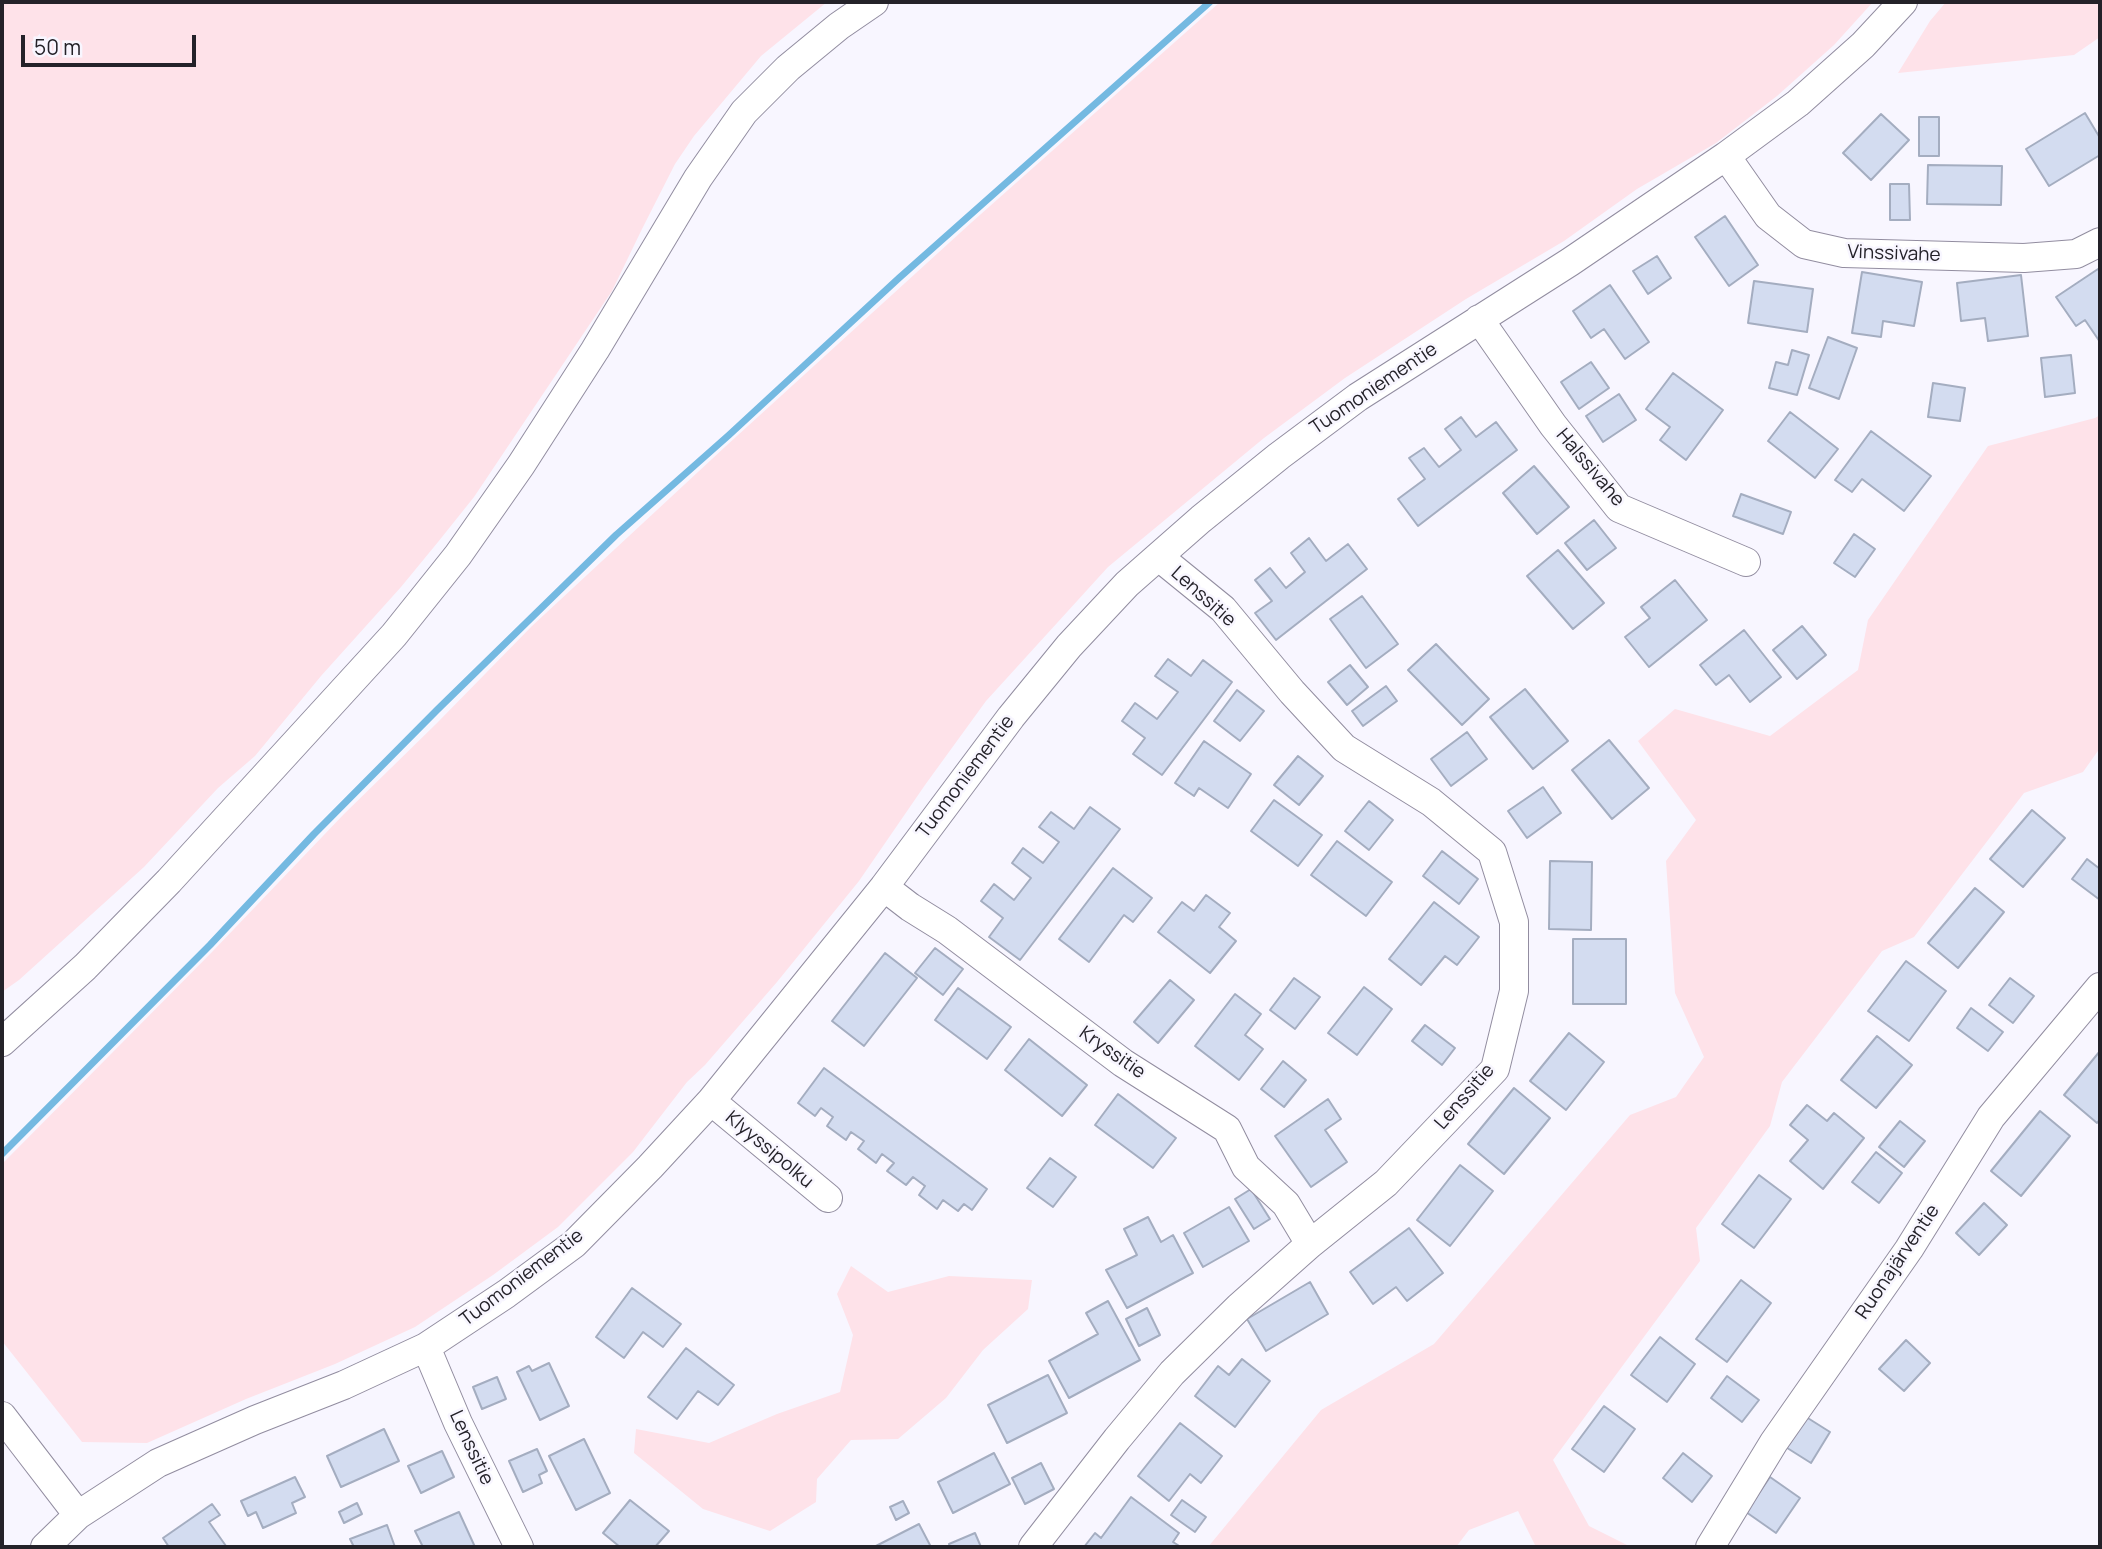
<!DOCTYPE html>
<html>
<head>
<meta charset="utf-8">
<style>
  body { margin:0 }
  #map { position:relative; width:2102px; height:1549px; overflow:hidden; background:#f8f6ff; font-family:Manrope,sans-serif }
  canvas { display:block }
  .frame { position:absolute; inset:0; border:4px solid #242229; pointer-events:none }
  .scale { position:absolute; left:21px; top:35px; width:175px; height:32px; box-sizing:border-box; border:4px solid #242229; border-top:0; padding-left:9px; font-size:21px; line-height:24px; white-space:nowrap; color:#242229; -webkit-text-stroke:5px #f8f6ff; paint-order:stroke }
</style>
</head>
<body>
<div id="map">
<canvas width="2102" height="1549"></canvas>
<div class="frame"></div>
<div class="scale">50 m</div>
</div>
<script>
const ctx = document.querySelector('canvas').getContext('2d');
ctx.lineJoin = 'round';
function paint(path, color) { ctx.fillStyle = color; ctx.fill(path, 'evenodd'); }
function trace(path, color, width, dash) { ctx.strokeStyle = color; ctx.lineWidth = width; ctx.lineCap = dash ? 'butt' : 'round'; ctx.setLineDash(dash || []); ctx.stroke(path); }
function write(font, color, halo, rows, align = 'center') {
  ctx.font = font + ' Manrope,sans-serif'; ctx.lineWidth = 5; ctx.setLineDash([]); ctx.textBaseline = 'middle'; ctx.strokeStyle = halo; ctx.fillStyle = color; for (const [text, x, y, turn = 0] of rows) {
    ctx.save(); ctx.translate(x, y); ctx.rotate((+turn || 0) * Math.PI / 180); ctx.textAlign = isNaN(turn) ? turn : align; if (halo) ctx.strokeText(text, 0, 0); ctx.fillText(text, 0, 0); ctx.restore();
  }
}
const green = new Path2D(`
  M2 2H827L761 56 694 136 675 164 642 229 612 291 474 497 438 542 401 587 321 676 255 756 218 788 144 867 19 980 2 992Z
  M1220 2H1873L1834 45 1777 96 1716 143 1637 189 1564 241 1466 299 1345 378 1264 438 1108 567 986 701 925 785 859 881 777 982 705 1065 687 1082 633 1152 558 1227 493 1275 415 1327 335 1364 246 1399 147 1443 82 1442 2 1341V1164L212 952 344 814 437 723 532 626 726 446 972 222Z
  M1946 2H2100V37L2074 55 1898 73 1930 21Z
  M2100 415V748L2083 772 2024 793 1914 937 1882 951 1782 1082 1770 1126 1696 1228 1700 1261 1553 1460 1589 1526 1631 1547H1536L1518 1511 1469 1530 1456 1547H1208L1321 1410 1434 1344 1630 1115 1676 1097 1704 1057 1675 993 1666 861 1696 820 1638 741 1675 709 1770 736 1858 670 1868 620 1988 446 2095 418Z
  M851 1266 888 1292 949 1276 1032 1280 1028 1309 983 1350 946 1398 898 1439 851 1440 817 1479 816 1502 770 1531 703 1509 634 1453 636 1429 709 1443 777 1414 840 1392 853 1335 837 1294Z`);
const stream = new Path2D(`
  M2 1154 210 945 314 834 437 710 616 535 729 435 899 278 1210 2`);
const building = new Path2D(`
  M2085 113 2100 138V155L2049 186 2026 149Z
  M1881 114 1909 140 1871 180 1843 153Z
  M1919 117H1939V156H1919Z
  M1928 165 2002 166 2001 205 1927 204Z
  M1890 184H1909L1910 220H1890Z
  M1725 216 1758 265 1729 286 1695 237Z
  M1657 256 1671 278 1648 294 1633 271Z
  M2098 269 2100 272V342L2085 320 2076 326 2056 297Z
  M1862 272 1922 282 1914 326 1883 321 1881 337 1852 333Z
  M2021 275 2028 336 1988 341 1985 318 1961 321 1957 283Z
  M1754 281 1813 289 1807 332 1748 323Z
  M1610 285 1649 342 1625 359 1604 329 1591 338 1573 311Z
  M1828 337 1857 348 1839 399 1809 388Z
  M1792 350 1809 355 1797 395 1769 388 1776 362 1788 365Z
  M2071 355 2075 393 2045 397 2041 358Z
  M1591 362 1609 388 1579 409 1561 382Z
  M1673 373 1723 410 1686 460 1660 440 1670 427 1646 409Z
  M1933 383 1965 388 1960 421 1928 417Z
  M1619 394 1636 420 1603 442 1586 416Z
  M1790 412 1838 449 1815 478 1768 441Z
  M1461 417 1476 437 1496 422 1517 450 1418 526 1398 499 1425 479 1409 458 1424 448 1439 467 1461 450 1445 429Z
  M1871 431 1931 476 1904 511 1862 479 1852 492 1835 480Z
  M1534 466 1569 507 1537 534 1503 493Z
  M1741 494 1791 512 1783 534 1733 516Z
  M1594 520 1616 548 1587 570 1565 543Z
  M1854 534 1875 549 1855 577 1834 563Z
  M1309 538 1326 561 1348 544 1367 569 1276 640 1255 613 1272 601 1255 580 1270 568 1286 588 1305 572 1291 553Z
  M1558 550 1604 603 1573 629 1527 576Z
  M1675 580 1707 620 1649 667 1625 637 1650 618 1641 607Z
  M1362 596 1398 644 1366 668 1330 619Z
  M1802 626 1826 655 1797 679 1773 650Z
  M1744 630 1781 677 1750 702 1729 675 1716 685 1700 665Z
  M1436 644 1489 699 1462 725 1408 670Z
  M1168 659 1191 676 1203 660 1232 682 1162 775 1133 754 1145 738 1122 721 1135 703 1157 719 1178 692 1155 676Z
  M1350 665 1368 687 1347 705 1328 682Z
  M1386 686 1397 701 1363 726 1352 711Z
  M1525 689 1568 741 1533 769 1490 717Z
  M1237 690 1264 711 1240 741 1214 721Z
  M1467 732 1487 759 1451 786 1431 759Z
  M1609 740 1649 788 1612 819 1572 770Z
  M1204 741 1251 774 1228 808 1199 788 1194 796 1175 783Z
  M1298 756 1323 776 1299 805 1274 785Z
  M1543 787 1561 813 1527 838 1508 811Z
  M1274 800 1322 835 1298 866 1251 831Z
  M1369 801 1393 820 1369 850 1345 831Z
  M1090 807 1120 829 1020 960 989 937 1003 918 981 901 994 884 1014 900 1031 878 1012 863 1023 848 1043 863 1059 842 1039 827 1051 812 1074 829Z
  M2032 810 2065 838 2023 887 1990 859Z
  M1337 841 1392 882 1366 916 1311 875Z
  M1442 851 1478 879 1459 904 1423 876Z
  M2087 859 2100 869V900L2072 879Z
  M1550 861 1592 862 1591 930 1549 929Z
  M1113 868 1152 898 1133 922 1124 915 1089 962 1059 939Z
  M1975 888 2004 912 1958 968 1928 943Z
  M1206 895 1230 913 1219 927 1236 941 1210 973 1158 932 1182 902 1194 911Z
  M1434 902 1479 937 1457 965 1445 956 1421 985 1389 959Z
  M1573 939H1626V1004H1573Z
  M935 948 963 969 943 995 915 973Z
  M885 953 917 978 864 1046 832 1021Z
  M1906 961 1946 991 1909 1041 1868 1011Z
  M1294 978 1320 997 1295 1029 1270 1010Z
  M2010 978 2034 996 2013 1023 1989 1005Z
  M1170 980 1194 1000 1158 1043 1134 1022Z
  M1364 987 1392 1009 1357 1055 1328 1033Z
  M958 988 1011 1027 987 1059 935 1020Z
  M1235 994 1261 1014 1245 1035 1263 1049 1239 1080 1195 1046Z
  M1971 1008 2003 1032 1988 1051 1957 1028Z
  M1425 1025 1455 1048 1442 1065 1412 1041Z
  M1569 1033 1604 1062 1566 1110 1530 1081Z
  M1877 1036 1912 1065 1876 1108 1841 1080Z
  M1029 1039 1087 1085 1062 1116 1005 1070Z
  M2100 1051V1119L2097 1123 2064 1095Z
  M1283 1061 1306 1080 1284 1107 1261 1089Z
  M824 1068 987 1189 972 1210 964 1204 958 1211 943 1200 937 1209 919 1195 925 1186 913 1177 906 1185 887 1171 894 1163 882 1154 876 1163 858 1149 864 1141 851 1132 846 1140 827 1126 833 1117 821 1108 815 1116 798 1103Z
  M1514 1088 1550 1118 1504 1174 1468 1144Z
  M1118 1094 1176 1138 1153 1168 1095 1125Z
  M1328 1099 1341 1119 1325 1130 1347 1162 1311 1187 1275 1136Z
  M1807 1105 1827 1121 1834 1113 1864 1138 1823 1189 1790 1161 1808 1140 1790 1125Z
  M2040 1111 2070 1136 2021 1196 1991 1171Z
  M1900 1121 1925 1141 1904 1167 1879 1147Z
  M1876 1152 1902 1173 1879 1203 1852 1182Z
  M1050 1158 1076 1177 1053 1207 1027 1188Z
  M1460 1165 1493 1191 1450 1246 1417 1220Z
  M1759 1175 1791 1199 1754 1248 1722 1224Z
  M1251 1189 1270 1219 1254 1229 1235 1199Z
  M1984 1203 2007 1225 1979 1255 1956 1233Z
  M1229 1207 1249 1241 1203 1267 1184 1233Z
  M1148 1217 1161 1242 1173 1235 1193 1273 1127 1308 1106 1270 1137 1255 1124 1229Z
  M1409 1228 1443 1273 1407 1301 1396 1287 1373 1304 1350 1272Z
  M1741 1280 1771 1303 1727 1362 1696 1339Z
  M1310 1282 1328 1314 1266 1351 1247 1319Z
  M632 1288 681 1324 663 1347 643 1332 624 1358 596 1337Z
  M1108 1301 1140 1360 1069 1398 1049 1361 1098 1334 1086 1313Z
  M1147 1308 1160 1335 1139 1346 1126 1319Z
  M1660 1337 1695 1364 1667 1402 1631 1375Z
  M1906 1340 1930 1363 1904 1391 1879 1369Z
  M686 1348 734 1385 718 1405 698 1391 677 1419 648 1397Z
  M1242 1359 1270 1381 1235 1427 1195 1396 1218 1366 1229 1375Z
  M549 1363 569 1406 540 1420 517 1372 529 1366 532 1371Z
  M1048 1375 1067 1413 1007 1443 988 1405Z
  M1727 1376 1759 1400 1742 1422 1711 1398Z
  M497 1377 506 1399 482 1409 473 1387Z
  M1604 1406 1635 1429 1604 1472 1572 1449Z
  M1803 1415 1830 1432 1811 1463 1784 1446Z
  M1180 1423 1222 1456 1201 1483 1190 1474 1169 1501 1138 1476Z
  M384 1429 399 1461 341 1487 327 1456Z
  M584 1439 610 1493 576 1510 549 1456Z
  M537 1449 547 1471 539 1475 542 1483 523 1492 509 1461Z
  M442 1451 454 1477 421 1493 408 1466Z
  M994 1453 1010 1484 953 1513 938 1482Z
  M1683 1453 1712 1476 1692 1502 1663 1478Z
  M1041 1463 1054 1489 1025 1504 1012 1478Z
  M295 1477 305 1497 292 1503 296 1513 263 1528 256 1512 248 1516 241 1501Z
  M1770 1477 1800 1498 1776 1533 1746 1512Z
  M1131 1497 1179 1533 1173 1542 1181 1547H1084L1095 1533 1101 1538Z
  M630 1500 669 1531 655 1547H620L603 1533Z
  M1182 1500 1206 1517 1195 1532 1171 1515Z
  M903 1501 909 1513 896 1520 890 1507Z
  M357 1503 362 1514 344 1523 339 1512Z
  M212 1504 220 1515 209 1522 226 1546 224 1547H169L163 1538Z
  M459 1512 475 1547H423L415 1531Z
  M919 1524 931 1547H874Z
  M387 1525 395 1547H354L350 1539Z
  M975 1533 981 1547H950L949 1544Z`);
const minor = new Path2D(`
  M1726 156 1768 216 1804 244 1844 253 2024 258 2076 254 2100 242
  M1479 319 1553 425 1619 508 1746 562
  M884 887 910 907 947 930 1123 1063 1227 1129 1246 1167 1286 1204 1310 1244
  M2 1042 85 967 169 881 394 635 458 555 521 465 595 350 698 178 744 112 788 68 839 26 874 2
  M711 1101 828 1198
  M426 1347 458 1423 519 1547
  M2 1416 78 1515
  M45 1547 78 1515 158 1463 255 1420 344 1385 426 1347 506 1294 574 1244 650 1167 711 1101 884 887 1011 717 1069 646 1127 584 1201 519 1279 456 1358 397 1570 262 1726 156 1798 103 1863 45 1903 2
  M1033 1547 1117 1439 1172 1373 1239 1307 1310 1244 1386 1183 1495 1069 1514 991V922L1492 852 1431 802 1344 748 1292 692 1223 609 1159 557
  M1710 1547 1774 1442 1909 1249 1991 1117 2100 987`);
const streetNames = [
  ["Vinssivahe",1894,254,2],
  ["Tuomoniementie",1374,389,-34],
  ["Halssivahe",1590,468,50],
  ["Lenssitie",1203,597,42],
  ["Tuomoniementie",966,777,-53],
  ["Kryssitie",1112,1053,35],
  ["Lenssitie",1465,1097,-49],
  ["Klyyssipolku",769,1150,40],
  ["Ruonajärventie",1898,1262,-56],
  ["Tuomoniementie",522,1278,-37],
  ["Lenssitie",471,1448,65]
];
paint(green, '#fee2e9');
trace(stream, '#74b9e1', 7);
paint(building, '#d3dcf0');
trace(building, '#a4adc0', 2);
trace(minor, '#928da0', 30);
trace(minor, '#fff', 28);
write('19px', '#242229', '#f8f6ff', streetNames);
</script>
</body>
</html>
